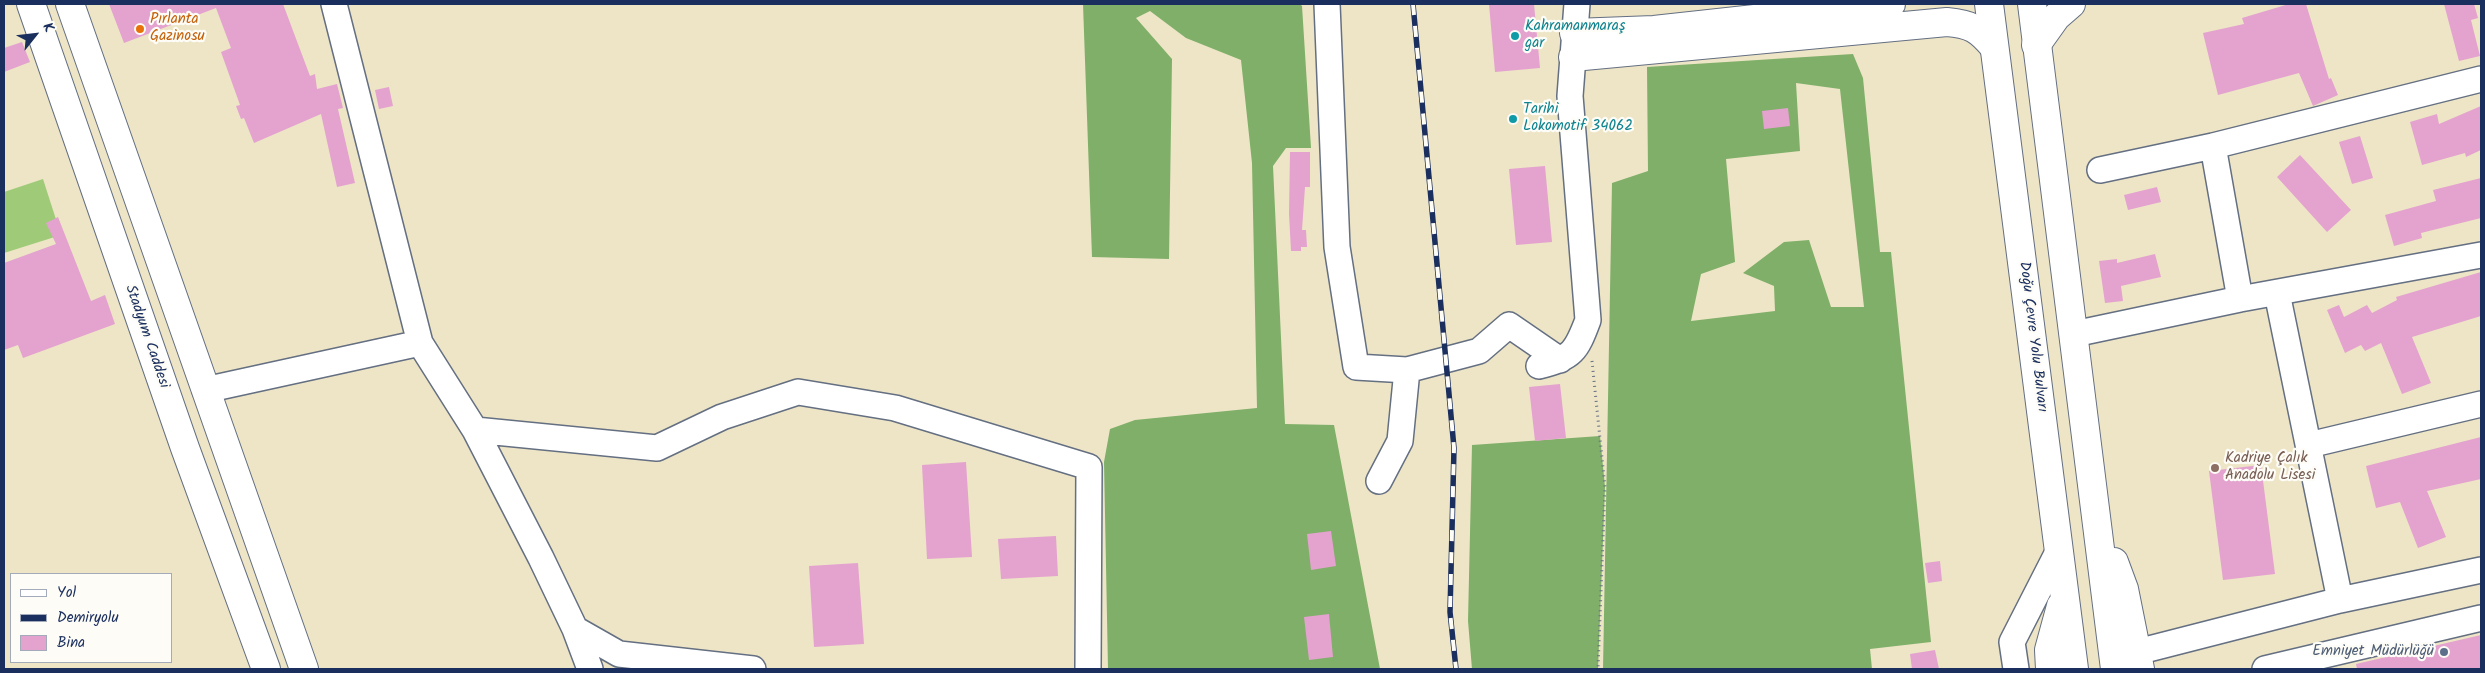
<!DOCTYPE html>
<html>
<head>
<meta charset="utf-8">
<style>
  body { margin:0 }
  #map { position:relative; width:2485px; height:673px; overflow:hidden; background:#ede5c6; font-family:Kalam,sans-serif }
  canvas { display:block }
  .frame { position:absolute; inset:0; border:5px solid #1b2f5e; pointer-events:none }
  .legend { position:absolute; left:10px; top:573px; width:162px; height:90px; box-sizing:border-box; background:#fdfcf7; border:1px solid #a3aaba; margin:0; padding:6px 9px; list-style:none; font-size:15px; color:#1b2f5e }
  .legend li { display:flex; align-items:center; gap:10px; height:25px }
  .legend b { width:25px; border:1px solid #a3aaba }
  .north { position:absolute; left:10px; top:10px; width:50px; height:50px; -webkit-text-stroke:4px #fdfcf7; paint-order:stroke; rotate:61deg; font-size:14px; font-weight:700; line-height:20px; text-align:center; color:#1b2f5e }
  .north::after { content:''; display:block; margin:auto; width:18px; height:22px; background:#1b2f5e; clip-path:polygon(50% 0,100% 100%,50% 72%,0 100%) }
</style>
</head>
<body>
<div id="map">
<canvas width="2485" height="673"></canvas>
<div class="frame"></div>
<ul class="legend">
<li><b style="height:6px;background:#fff"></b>Yol</li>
<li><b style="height:6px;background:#1b2f5e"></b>Demiryolu</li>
<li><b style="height:14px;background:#e4a2cf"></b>Bina</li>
</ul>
<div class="north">K</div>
</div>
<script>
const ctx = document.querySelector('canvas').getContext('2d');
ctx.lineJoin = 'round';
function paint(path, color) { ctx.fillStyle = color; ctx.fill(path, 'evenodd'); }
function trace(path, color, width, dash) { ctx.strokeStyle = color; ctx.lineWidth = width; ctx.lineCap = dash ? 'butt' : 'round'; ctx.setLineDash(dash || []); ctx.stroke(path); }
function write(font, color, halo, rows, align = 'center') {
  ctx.font = font + ' Kalam,sans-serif'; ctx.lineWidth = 4.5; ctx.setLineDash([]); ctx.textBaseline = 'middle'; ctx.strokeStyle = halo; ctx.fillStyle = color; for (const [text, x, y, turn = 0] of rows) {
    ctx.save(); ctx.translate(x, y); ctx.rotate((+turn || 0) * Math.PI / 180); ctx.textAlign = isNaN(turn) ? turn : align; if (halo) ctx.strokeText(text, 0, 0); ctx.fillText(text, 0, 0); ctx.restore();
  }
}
const green = new Path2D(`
  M43 179 61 235 4 253V192Z`);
const forest = new Path2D(`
  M1083 4H1300L1302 6 1311 148H1286L1273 166 1285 424 1334 425 1380 669H1108L1104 462 1110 429 1135 420 1257 408 1252 163 1241 60 1186 38 1150 11 1136 18 1172 59 1169 259 1092 257Z
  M1853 54 1863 78 1880 252H1891L1931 642 1870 649 1872 669H1603L1612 183 1648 171 1647 67ZM1796 83 1840 89 1864 307H1831L1809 240 1784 242 1743 273 1774 286 1775 311 1691 321 1701 274 1735 262 1726 159 1800 151Z
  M1600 436 1605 487 1598 669H1472L1468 621 1472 445Z`);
const building = new Path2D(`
  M109 4H283L310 76 315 74 317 89 337 84 343 108 338 109 355 183 337 187 321 114 254 143 244 118 241 119 236 106 240 105 221 52 231 48 216 8 124 43Z
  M1489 4H1534L1540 68 1495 72Z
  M2289 4H2306L2329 79 2331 78 2338 95 2313 106 2299 73 2218 95 2203 33 2244 24 2242 18Z
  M2444 4H2474L2478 18 2471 20 2480 56 2459 61Z
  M22 42 30 62 4 72V48Z
  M389 87 393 106 379 109 375 90Z
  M2481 106V150L2466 157 2465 153 2422 165 2410 122 2437 114 2439 124Z
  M1788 108 1790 126 1764 129 1762 111Z
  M2360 136 2373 178 2352 184 2339 142Z
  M1290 152H1310V187H1305L1302 230H1306L1307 247H1301V251H1291L1289 214Z
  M2300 155 2351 210 2327 232 2277 177Z
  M1545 166 1552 242 1516 245 1509 169Z
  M2481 178V218L2421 233 2422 238 2394 246 2385 215 2436 201 2433 190Z
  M2157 187 2161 202 2128 210 2124 195Z
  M58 217 91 301 105 295 115 324 23 358 18 345 4 350V263L56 244 46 223Z
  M2155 254 2161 277 2121 286 2123 301 2105 303 2099 261 2117 259V263Z
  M2481 272V316L2412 337 2431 383 2402 394 2381 343 2365 351 2361 345 2345 353 2327 310 2339 305 2344 317 2367 305 2372 313 2397 300 2396 297Z
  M1560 384 1566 438 1535 441 1529 387Z
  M2481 437V479L2427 491 2446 537 2418 548 2400 502 2376 508 2366 466Z
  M966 462 972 557 927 559 922 465Z
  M2261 465 2275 574 2223 580 2209 471Z
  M1331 531 1336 566 1311 570 1307 534Z
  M1056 536 1058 576 1001 579 998 539Z
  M1940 561 1942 581 1928 583 1925 563Z
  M858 563 864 644 814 647 809 566Z
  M1329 614 1333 657 1309 660 1304 617Z
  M2481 635V669H2357L2356 664Z
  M1935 650 1939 669H1912L1910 654Z`);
const path = new Path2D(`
  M1592 361 1605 487 1598 669`);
const minor = new Path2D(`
  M334 4 420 343 475 430 541 558 575 629 590 669
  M1327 4 1337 247 1356 367 1407 370
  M2213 146 2240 299
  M2100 170 2213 146 2481 79
  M2277 293 2340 600
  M2074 334 2240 299 2481 255
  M1539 366C1573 357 1576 352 1588 320L1570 96 1577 4
  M205 390 420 343
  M475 430 657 448 722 417 798 392 895 408 1089 467 1088 669
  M2309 445 2481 404
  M1379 481 1400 441 1407 370 1479 351 1509 325 1560 360
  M575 629 619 654 753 669
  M2137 652 2340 600 2481 570
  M2016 669 2012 642 2059 550
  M2265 669 2481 618`);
const major = new Path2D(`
  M31 4 185 448 266 669
  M70 4 304 669
  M1574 33 1654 30 1891 4
  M2036 45 2056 17 2071 4
  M1573 57 1947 22C1971 24 1979 29 1994 47`);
const highway = new Path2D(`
  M1989 4 2074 669
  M2032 4 2115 669
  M2114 562 2124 589 2140 669
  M2050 669 2049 650 2061 606`);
const rail = new Path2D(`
  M1413 4 1454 448 1450 612 1456 669`);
const markers = [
  [140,29,5,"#e8710a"],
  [1515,36,5,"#0f9aa8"],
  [1513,119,5,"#0f9aa8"],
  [2215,468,5,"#8d6e63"],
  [2444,652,5,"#5c6f8a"]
];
const foodNames = [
  ["Pırlanta",150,20],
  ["Gazinosu",150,37]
];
const cultureNames = [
  ["Kahramanmaraş",1525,27],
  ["gar",1525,44],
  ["Tarihi",1523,110],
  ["Lokomotif 34062",1523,127]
];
const streetNames = [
  ["Stadyum Caddesi",146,337,71],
  ["Doğu Çevre Yolu Bulvarı",2032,337,83]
];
const educationNames = [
  ["Kadriye Çalık",2225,459],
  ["Anadolu Lisesi",2225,476]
];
const serviceNames = [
  ["Emniyet Müdürlüğü",2434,652]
];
paint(green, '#9fcb78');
paint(forest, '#7faf68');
paint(building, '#e4a2cf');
trace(minor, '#646f82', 28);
trace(major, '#646f82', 30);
trace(highway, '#646f82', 30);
trace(path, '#646f82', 3, [1, 4]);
trace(minor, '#fff', 25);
trace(major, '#fff', 28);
trace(highway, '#fff', 28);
trace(rail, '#1b2f5e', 5.5);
trace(rail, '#fdfcf7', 4, [11]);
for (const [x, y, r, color] of markers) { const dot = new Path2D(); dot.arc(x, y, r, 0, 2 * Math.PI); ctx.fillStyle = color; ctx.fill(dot); trace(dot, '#fdfcf7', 2); }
write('15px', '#c56008', '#fdfcf7', foodNames, 'left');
write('15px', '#0d838f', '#fdfcf7', cultureNames, 'left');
write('15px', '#1b2f5e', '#fdfcf7', streetNames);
write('15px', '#785e54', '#fdfcf7', educationNames, 'left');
write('15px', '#4e5e75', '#fdfcf7', serviceNames, 'right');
</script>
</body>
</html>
